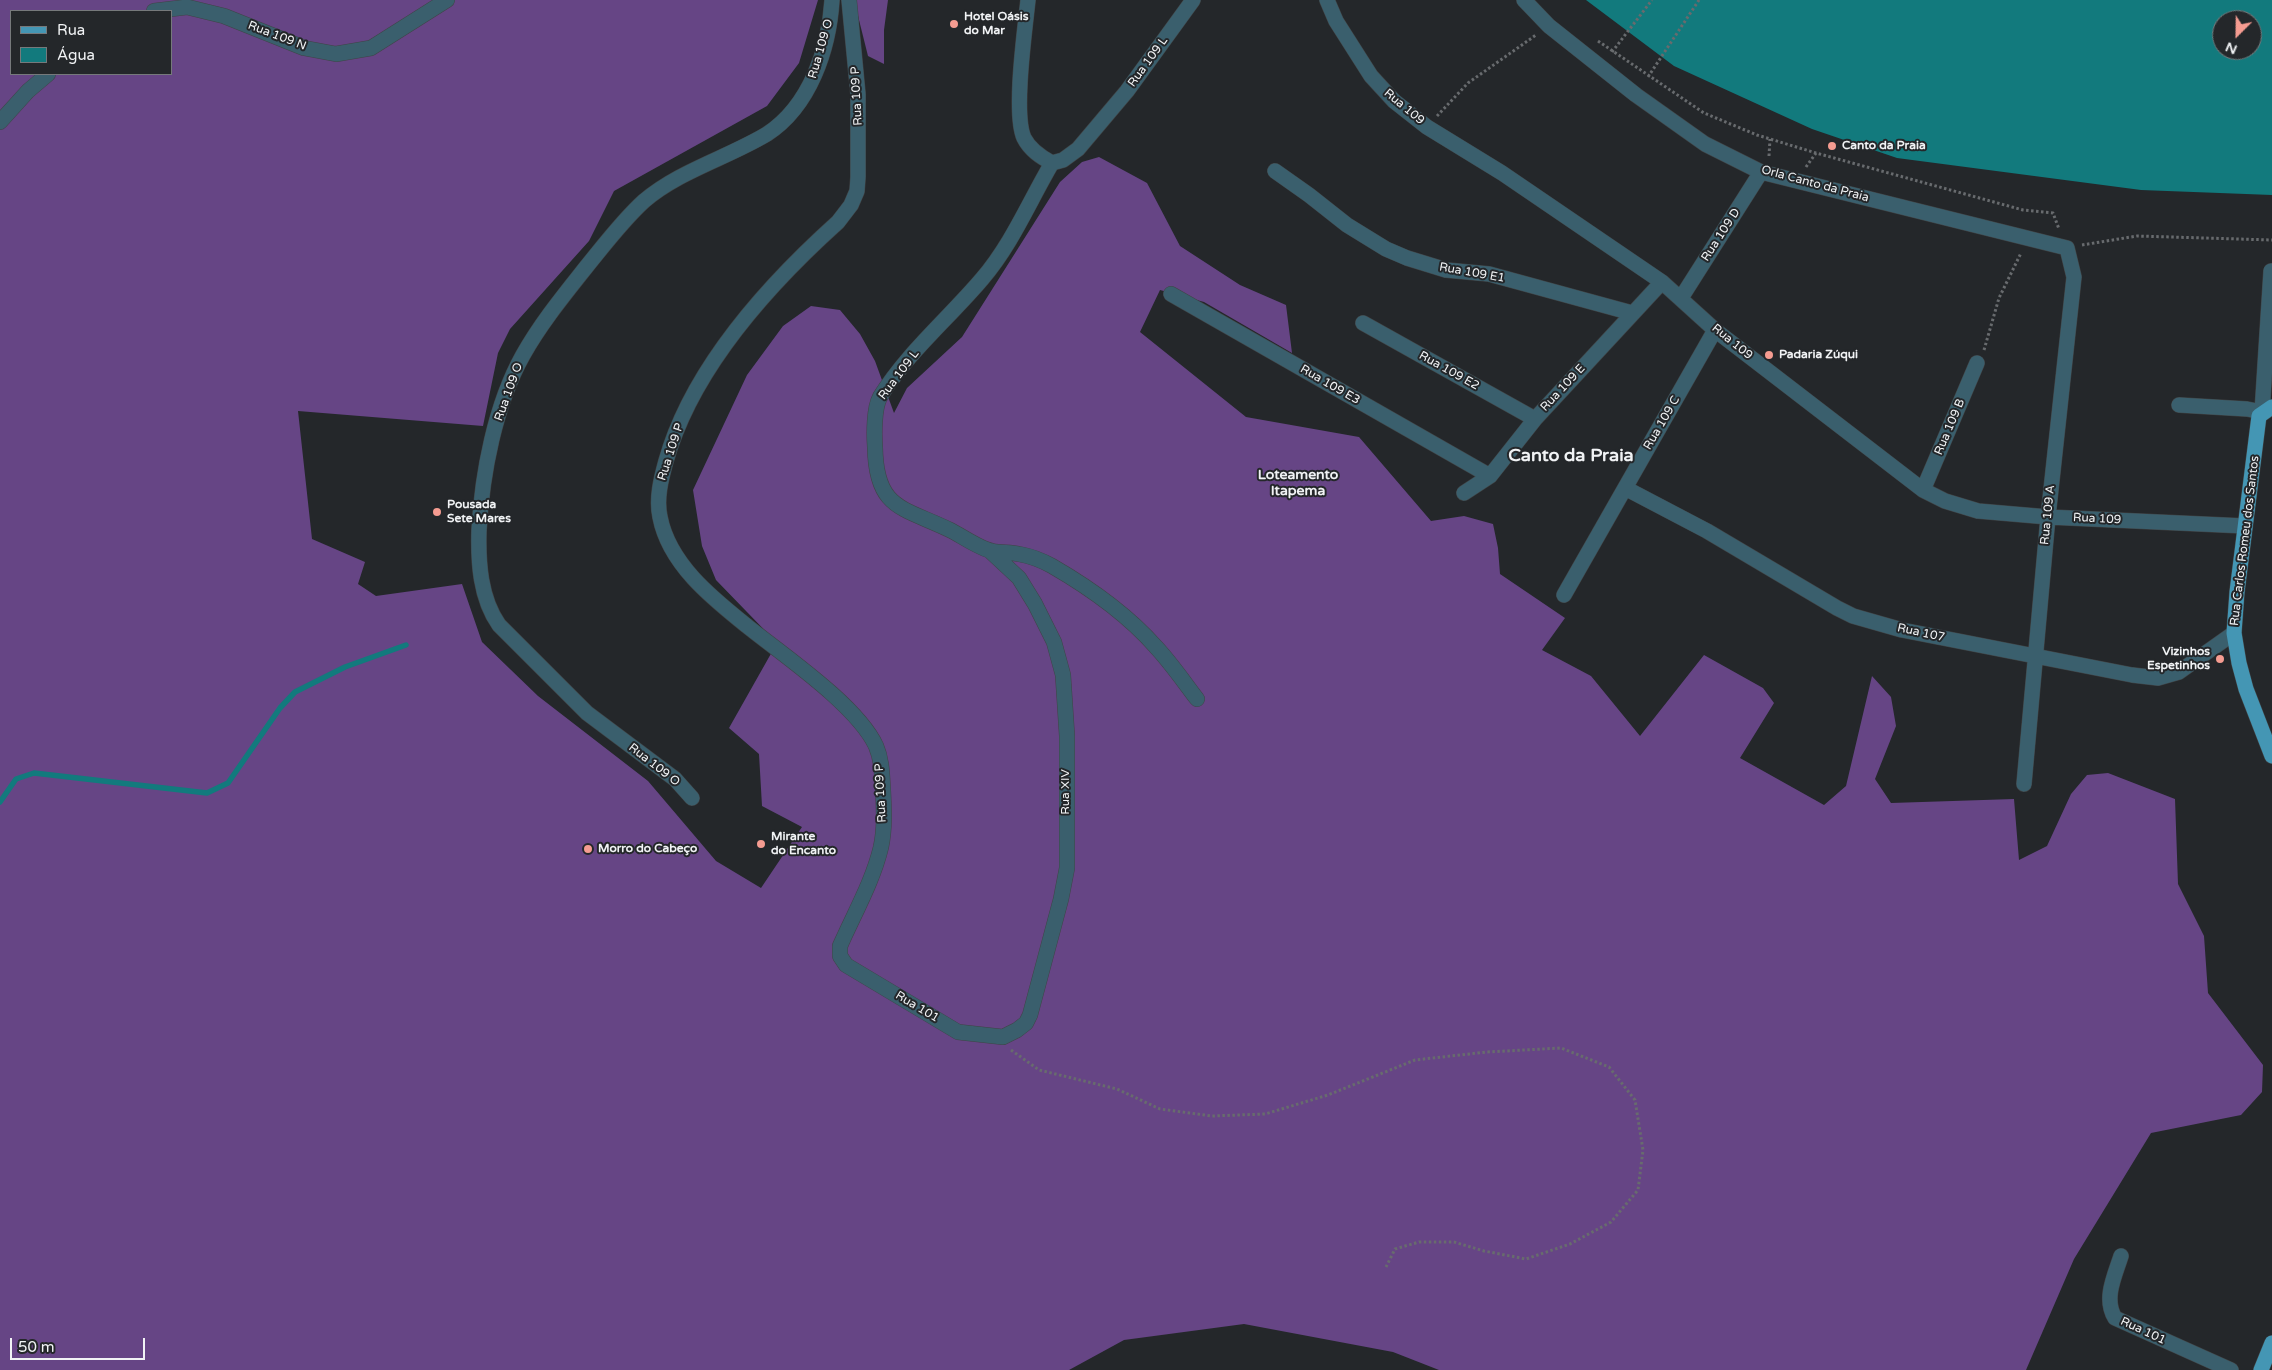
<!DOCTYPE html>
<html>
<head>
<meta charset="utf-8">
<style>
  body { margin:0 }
  #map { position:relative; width:2272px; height:1370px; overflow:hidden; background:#24272a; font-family:"Varela Round",sans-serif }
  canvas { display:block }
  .legend { position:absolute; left:10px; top:10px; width:162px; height:65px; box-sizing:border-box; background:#24272a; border:1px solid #76797b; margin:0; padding:6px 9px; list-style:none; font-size:15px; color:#f1f3f5 }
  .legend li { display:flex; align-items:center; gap:10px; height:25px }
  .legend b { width:25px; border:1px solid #76797b }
  .north { position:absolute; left:2212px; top:10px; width:50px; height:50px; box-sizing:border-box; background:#24272a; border:1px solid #76797b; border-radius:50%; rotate:203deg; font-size:14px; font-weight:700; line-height:20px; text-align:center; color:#f1f3f5 }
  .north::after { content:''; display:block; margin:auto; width:18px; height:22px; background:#f59c91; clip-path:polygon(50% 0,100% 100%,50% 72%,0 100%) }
  .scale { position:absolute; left:10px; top:1338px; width:135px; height:22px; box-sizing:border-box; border:2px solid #f1f3f5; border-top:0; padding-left:6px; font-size:15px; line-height:18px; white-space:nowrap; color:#f1f3f5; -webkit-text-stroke:4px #24272a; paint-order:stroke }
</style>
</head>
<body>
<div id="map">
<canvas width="2272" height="1370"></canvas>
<ul class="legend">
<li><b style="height:6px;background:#4496b4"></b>Rua</li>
<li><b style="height:14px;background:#127a7d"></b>Água</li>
</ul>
<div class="north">N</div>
<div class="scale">50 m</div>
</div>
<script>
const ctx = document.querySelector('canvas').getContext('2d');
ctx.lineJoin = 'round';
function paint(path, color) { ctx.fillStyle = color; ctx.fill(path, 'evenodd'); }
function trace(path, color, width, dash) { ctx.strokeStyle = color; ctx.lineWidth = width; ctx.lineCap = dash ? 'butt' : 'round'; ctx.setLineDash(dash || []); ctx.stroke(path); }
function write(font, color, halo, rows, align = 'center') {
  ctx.font = font + ' "Varela Round",sans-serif'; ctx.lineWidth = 4; ctx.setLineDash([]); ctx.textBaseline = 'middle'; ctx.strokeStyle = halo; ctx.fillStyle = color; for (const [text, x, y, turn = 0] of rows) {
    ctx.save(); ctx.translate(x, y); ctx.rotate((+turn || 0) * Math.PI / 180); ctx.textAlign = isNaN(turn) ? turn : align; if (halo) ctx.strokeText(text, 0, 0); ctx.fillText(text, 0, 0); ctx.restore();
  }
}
const forest = new Path2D(`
  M0 0H818L799 63 767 106 614 191 589 241 510 329 498 353 483 426 298 411 312 539 365 562 358 584 376 596 462 584 482 642 538 696 648 781 716 861 761 888 802 827 762 806 759 754 729 728 777 643 716 580 702 546 693 490 747 375 783 326 811 306 840 310 860 334 875 361 894 413 907 388 962 337 1060 182 1082 162 1099 157 1147 183 1180 246 1240 285 1286 305 1292 353 1204 302 1160 290 1140 332 1246 417 1359 437 1431 521 1464 516 1493 524 1498 548 1500 574 1565 618 1542 650 1591 676 1640 736 1704 655 1763 688 1774 703 1740 758 1824 805 1846 786 1872 676 1891 697 1896 726 1875 779 1891 803 2014 799 2019 860 2047 846 2071 794 2087 775 2108 773 2175 799 2178 884 2204 936 2208 993 2263 1065 2262 1092 2241 1115 2151 1133 2074 1259 2026 1370H1439L1393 1352 1244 1324 1124 1340 1069 1370H0ZM11 11H171V74H11Z
  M854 0H888L884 30V64L868 56Z`);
const water = new Path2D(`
  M1586 0H2272V195L2141 190 1897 158 1812 129 1674 66ZM2222 20H2252V50H2222Z`);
const stream = new Path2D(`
  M0 802 16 779 34 773 207 793 228 783 280 708 295 692 345 667 406 645`);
const path = new Path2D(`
  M1598 41 1704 113 1757 135 1816 153 2023 210 2053 213 2059 229
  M1612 52 1652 0
  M1648 77 1699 0
  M1437 116 1468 83 1536 35
  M1769 156 1770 139
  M1806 167 1816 153
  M2082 245 2137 236 2272 240
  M1984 350 1999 298 2021 253
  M1011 1050 1039 1070 1117 1089 1160 1109 1212 1116 1265 1114 1328 1095 1415 1060 1487 1052 1561 1048 1609 1067 1635 1100 1643 1150 1638 1190 1611 1222 1570 1244 1526 1259 1484 1251 1454 1242H1419L1395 1249 1386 1267`);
const minor = new Path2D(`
  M849 0 858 94V177L857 191 851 205 838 222C768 285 692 368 666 461 661 479 656 499 660 517 669 564 712 598 747 626 783 655 857 705 876 746 882 760 882 775 883 790 884 809 885 828 881 847 873 881 854 914 840 946V956L846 965 958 1032 1003 1037 1017 1030 1026 1023 1030 1015 1061 899 1067 868V736L1063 675 1054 642 1035 604 1019 578 990 551
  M1028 0C1025 29 1013 114 1024 138 1030 150 1041 157 1052 163
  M1193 0 1127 91 1078 149 1063 160 1052 163C1029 202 1012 244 982 279 949 318 907 353 880 397 874 408 874 434 875 447 876 510 903 507 950 530 962 536 980 549 992 551 1001 553 1010 552 1019 554 1030 556 1043 561 1052 566 1090 588 1127 614 1156 647 1171 663 1184 682 1197 699
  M1327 0 1336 21 1371 76 1394 101 1427 127 1502 173 1662 282 1715 330 1923 490 1945 501 1978 511 2048 517 2245 526
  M1524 0 1549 26 1636 95 1705 144 1761 172 2067 248 2074 277 2048 517 2024 784
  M154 11 187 7 224 16 304 48 336 54 371 48 447 0
  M0 122 28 91 48 74
  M1275 171 1309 195 1347 225 1386 249 1407 258 1446 270 1489 274 1632 313
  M1171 294 1490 476
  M1681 298 1761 172
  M1363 323 1535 419
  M2179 405 2247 409 2262 412 2271 271
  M1625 488 1707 531 1837 608 1853 616 1902 630 2132 675 2158 678 2179 672 2234 633
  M1923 490 1977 363
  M1464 493 1490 476 1535 419 1662 282
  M1564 595 1715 330
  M692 798 675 779 587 713 499 625C480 598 478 562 479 530 482 474 495 405 523 355 541 323 564 295 587 266 605 244 623 220 644 201 679 171 727 158 767 134 810 106 829 49 832 0
  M2121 1256C2115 1275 2103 1299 2115 1318L2231 1370`);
const major = new Path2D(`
  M2272 407 2259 416 2237 592 2234 633 2239 663 2246 689 2272 756
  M2261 1370 2272 1343`);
const markers = [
  [954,24,5,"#f59c91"],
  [1832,146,5,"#f59c91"],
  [1769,355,5,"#f59c91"],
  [437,512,5,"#f59c91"],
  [2220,659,5,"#f59c91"],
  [761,844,5,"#f59c91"],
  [588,849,5,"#f59c91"]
];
const poiNames = [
  ["Hotel Oásis",964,17],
  ["do Mar",964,31],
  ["Canto da Praia",1842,146],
  ["Padaria Zúqui",1779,355],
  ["Pousada",447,505],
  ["Sete Mares",447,519],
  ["Vizinhos",2210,652,"right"],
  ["Espetinhos",2210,666,"right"],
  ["Mirante",771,837],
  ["do Encanto",771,851],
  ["Morro do Cabeço",598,849]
];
const streetNames = [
  ["Rua 109 N",277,36,21],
  ["Rua 109 O",821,49,-74],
  ["Rua 109 L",1148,62,-54],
  ["Rua 109 P",857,96,-93],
  ["Rua 109",1404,107,40],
  ["Orla Canto da Praia",1815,184,15],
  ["Rua 109 D",1721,235,-57],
  ["Rua 109 E1",1472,273,10],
  ["Rua 109",1732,342,39],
  ["Rua 109 E2",1449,371,29],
  ["Rua 109 L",899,375,-53],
  ["Rua 109 E3",1330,385,30],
  ["Rua 109 E",1563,388,-47],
  ["Rua 109 O",509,392,-70],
  ["Rua 109 C",1662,423,-60],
  ["Rua 109 B",1950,427,-67],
  ["Rua 109 P",671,452,-72],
  ["Rua 109 A",2048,515,-84],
  ["Rua 109",2097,519,3],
  ["Rua Carlos Romeu dos Santos",2245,541,-83],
  ["Rua 107",1921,633,12],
  ["Rua 109 O",654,765,38],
  ["Rua XIV",1066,792,-90],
  ["Rua 109 P",881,793,-93],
  ["Rua 101",917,1007,31],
  ["Rua 101",2143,1331,25]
];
const neighbourhoodNames = [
  ["Loteamento",1298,475],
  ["Itapema",1298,491]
];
const districtNames = [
  ["Canto da Praia",1571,456]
];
paint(forest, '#664585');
paint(water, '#127a7d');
trace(stream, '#127a7d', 5.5);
trace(minor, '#414446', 16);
trace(major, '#414446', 16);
trace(path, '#686b6e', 3, [2.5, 2.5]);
trace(minor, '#3a5f6d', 15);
trace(major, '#4496b4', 15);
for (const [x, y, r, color] of markers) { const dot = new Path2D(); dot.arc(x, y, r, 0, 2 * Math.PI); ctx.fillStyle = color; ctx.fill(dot); trace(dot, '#24272a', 2); }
write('bold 12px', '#f1f3f5', '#24272a', poiNames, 'left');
write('12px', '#f1f3f5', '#24272a', streetNames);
write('bold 14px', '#f1f3f5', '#24272a', neighbourhoodNames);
write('bold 18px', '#f1f3f5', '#24272a', districtNames);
</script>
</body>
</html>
